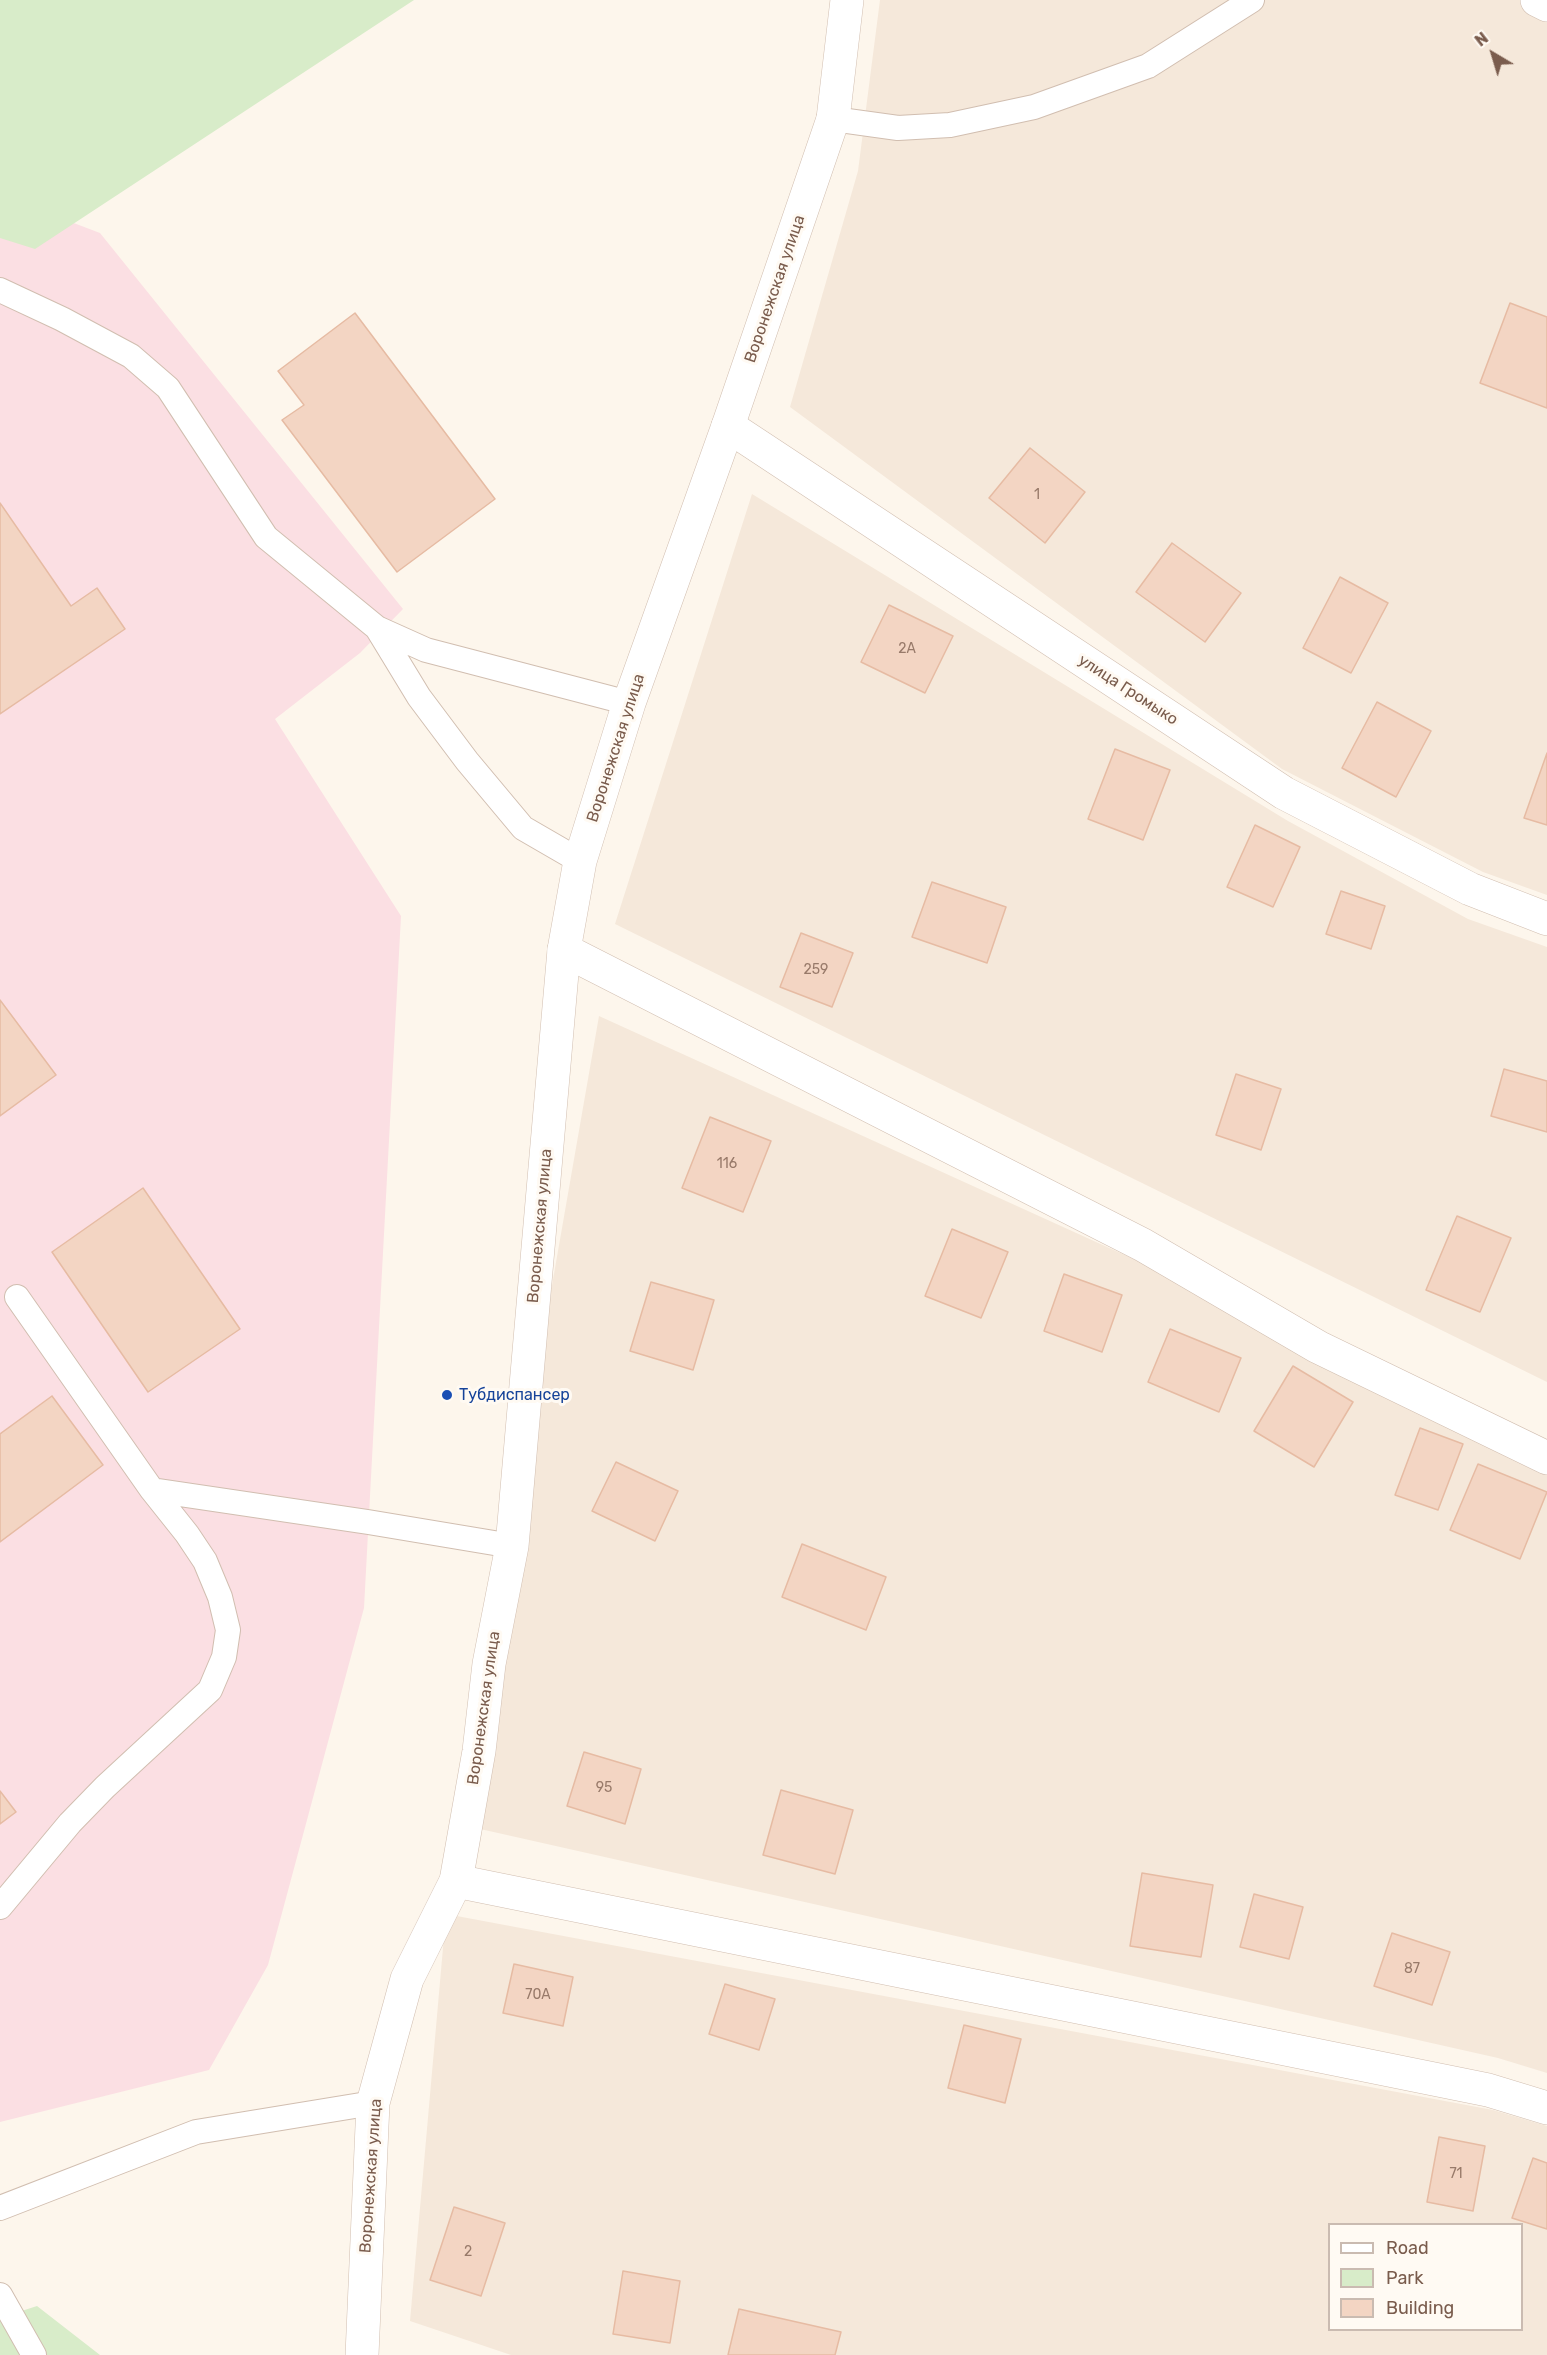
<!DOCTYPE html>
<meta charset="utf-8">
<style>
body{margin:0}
#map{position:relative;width:1547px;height:2355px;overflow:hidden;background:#fdf6ec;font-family:Rubik,sans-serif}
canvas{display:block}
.legend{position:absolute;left:1328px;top:2223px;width:195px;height:108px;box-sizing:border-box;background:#fffaf3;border:2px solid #cabbb1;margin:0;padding:8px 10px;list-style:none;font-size:18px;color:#7a5c4d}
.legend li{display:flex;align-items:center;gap:12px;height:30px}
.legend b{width:30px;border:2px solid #cabbb1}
.north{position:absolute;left:1463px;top:24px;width:60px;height:60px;-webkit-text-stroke:4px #fffaf3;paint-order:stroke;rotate:322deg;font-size:16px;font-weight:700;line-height:24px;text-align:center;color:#7a5c4d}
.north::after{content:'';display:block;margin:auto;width:21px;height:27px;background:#7a5c4d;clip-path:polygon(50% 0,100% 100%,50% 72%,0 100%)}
</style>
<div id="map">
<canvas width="1547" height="2355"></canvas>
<ul class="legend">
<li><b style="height:8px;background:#fff"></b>Road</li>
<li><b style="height:16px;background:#d8ecc9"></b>Park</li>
<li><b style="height:16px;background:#f3d5c3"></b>Building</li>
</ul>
<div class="north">N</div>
</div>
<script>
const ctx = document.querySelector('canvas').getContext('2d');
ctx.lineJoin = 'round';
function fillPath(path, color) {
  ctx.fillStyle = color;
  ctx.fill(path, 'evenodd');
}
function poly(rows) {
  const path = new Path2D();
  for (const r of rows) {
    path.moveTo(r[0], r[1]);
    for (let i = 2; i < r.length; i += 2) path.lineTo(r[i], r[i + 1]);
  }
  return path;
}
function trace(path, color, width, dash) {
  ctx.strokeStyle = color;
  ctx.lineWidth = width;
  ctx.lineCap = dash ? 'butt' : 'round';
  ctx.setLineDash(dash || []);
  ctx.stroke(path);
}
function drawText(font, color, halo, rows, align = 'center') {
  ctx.font = font + ' Rubik,sans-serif';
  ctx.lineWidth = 6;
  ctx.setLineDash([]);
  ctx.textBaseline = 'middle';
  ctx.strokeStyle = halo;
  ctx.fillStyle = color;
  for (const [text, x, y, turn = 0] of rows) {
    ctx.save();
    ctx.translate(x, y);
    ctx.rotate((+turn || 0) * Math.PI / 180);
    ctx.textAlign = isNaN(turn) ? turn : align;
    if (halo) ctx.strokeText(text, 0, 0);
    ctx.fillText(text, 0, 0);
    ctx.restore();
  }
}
const residential = poly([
 [880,0,1547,0,1547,895,1483,872,1282,769,790,407,858,171],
 [752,494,1288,821,1468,919,1547,947,1547,1382,615,924],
 [599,1016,1547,1447,1547,2073,1498,2058,458,1824],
 [446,1914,1493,2110,1547,2126,1547,2355,511,2355,410,2321],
 [1330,2224,1522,2224,1522,2330,1330,2330]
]);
const medical = poly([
 [0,195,100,233,403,609,360,653,275,719,401,916,364,1608,268,1965,209,2070,0,2122]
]);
const green = poly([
 [0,0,414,0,35,249,0,238],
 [37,2306,100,2355,0,2355,0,2318]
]);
const building = poly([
 [1510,303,1547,317,1547,408,1480,383,1510,303],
 [355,313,495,499,397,572,282,420,304,405,278,371,355,313],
 [1030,448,1085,492,1045,543,989,498,1030,448],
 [0,503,71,606,97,588,125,629,0,714,0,503],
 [1172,543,1241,593,1205,642,1136,592,1172,543],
 [1340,577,1388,603,1351,673,1303,648,1340,577],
 [889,605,953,636,925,693,861,662,889,605],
 [1377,702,1431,731,1396,797,1342,768,1377,702],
 [1115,749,1170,770,1143,840,1088,819,1115,749],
 [1547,753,1547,825,1524,818,1547,753],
 [1255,825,1300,847,1273,907,1227,887,1255,825],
 [932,882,1006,907,987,963,912,937,932,882],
 [1341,891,1385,906,1371,949,1326,934,1341,891],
 [801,933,853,953,832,1007,780,987,801,933],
 [0,1000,56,1075,0,1116,0,1000],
 [1504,1069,1547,1081,1547,1132,1491,1116,1504,1069],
 [1236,1074,1281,1089,1261,1150,1216,1135,1236,1074],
 [710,1117,771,1141,743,1212,682,1188,710,1117],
 [143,1188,240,1329,148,1392,52,1252,143,1188],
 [1457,1216,1511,1238,1480,1312,1426,1290,1457,1216],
 [952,1229,1008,1252,981,1318,925,1296,952,1229],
 [1064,1274,1122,1295,1102,1352,1044,1331,1064,1274],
 [651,1282,714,1300,693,1370,630,1351,651,1282],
 [1170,1329,1241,1358,1219,1412,1148,1382,1170,1329],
 [1293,1366,1353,1402,1314,1467,1254,1431,1293,1366],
 [52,1396,103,1465,0,1542,0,1434,52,1396],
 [1420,1428,1463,1444,1438,1510,1395,1495,1420,1428],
 [616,1462,678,1491,655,1541,592,1511,616,1462],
 [1478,1464,1547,1492,1520,1559,1450,1530,1478,1464],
 [802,1544,886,1577,866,1630,782,1597,802,1544],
 [584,1752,641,1769,625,1824,567,1806,584,1752],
 [781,1790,853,1810,835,1874,763,1855,781,1790],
 [0,1791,16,1812,0,1824,0,1791],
 [1142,1873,1213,1885,1201,1957,1130,1946,1142,1873],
 [1254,1894,1303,1907,1289,1959,1240,1947,1254,1894],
 [1392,1933,1450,1952,1432,2005,1374,1986,1392,1933],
 [514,1964,573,1977,563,2026,503,2013,514,1964],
 [725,1984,775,1999,759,2050,709,2034,725,1984],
 [964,2025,1021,2039,1005,2103,948,2088,964,2025],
 [1439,2137,1485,2146,1473,2211,1427,2202,1439,2137],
 [1533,2158,1547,2163,1547,2229,1512,2218,1533,2158],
 [454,2207,505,2223,481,2296,430,2280,454,2207],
 [623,2271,680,2281,670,2343,613,2334,623,2271],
 [739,2309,841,2332,835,2355,728,2355,739,2309]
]);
const service = poly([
 [833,119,898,128,950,125,1034,107,1148,66,1252,0],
 [0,290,62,319,131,356,168,388,266,537,377,628,426,650,629,703],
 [377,628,419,697,467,761,523,828,580,861],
 [152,1490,368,1522,512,1546],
 [0,1907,70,1823,105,1787,210,1690,224,1657,228,1630,220,1597,205,1561,187,1534,152,1490,17,1297],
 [0,2208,196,2132,373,2103],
 [0,2295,34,2355]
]);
const minor = poly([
 [1537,0,1547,5],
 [833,119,847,0],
 [728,426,1284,793,1470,889,1547,919],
 [564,950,1143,1245,1318,1347,1547,1458],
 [456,1881,1488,2090,1547,2108]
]);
const tertiary = poly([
 [362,2355,373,2103,407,1979,456,1881,479,1751,489,1664,512,1546,564,950,580,861,629,703,728,426,833,119]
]);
const markers = [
 [447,1395,6,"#1a4fb4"]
];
const numberNames = [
 ["1",1037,495],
 ["2А",907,649],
 ["259",816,970],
 ["116",727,1164],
 ["95",604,1788],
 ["87",1412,1969],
 ["70А",538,1995],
 ["71",1456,2174],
 ["2",468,2252]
];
const streetNames = [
 ["Воронежская улица",775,289,-71],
 ["улица Громыко",1128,690,33],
 ["Воронежская улица",616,748,-72],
 ["Воронежская улица",540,1226,-85],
 ["Воронежская улица",484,1708,-82],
 ["Воронежская улица",371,2176,-86]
];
const transitNames = [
 ["Тубдиспансер",459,1395]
];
fillPath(residential, '#f5e8da');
fillPath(medical, '#fbdfe3');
fillPath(green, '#d8ecc9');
fillPath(building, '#f3d5c3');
trace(building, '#e6bba3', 1.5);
trace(service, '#d1beb0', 26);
trace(minor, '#d1beb0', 34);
trace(tertiary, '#d1beb0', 34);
trace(service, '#fff', 24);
trace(minor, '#fff', 33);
trace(tertiary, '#fff', 33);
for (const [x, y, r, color] of markers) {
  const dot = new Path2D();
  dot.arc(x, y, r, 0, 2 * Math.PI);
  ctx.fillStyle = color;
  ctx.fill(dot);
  trace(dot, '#fffaf3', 2);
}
drawText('14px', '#987a6a', null, numberNames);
drawText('16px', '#7a5c4d', '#fffaf3', streetNames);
drawText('16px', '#164399', '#fffaf3', transitNames, 'left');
</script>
